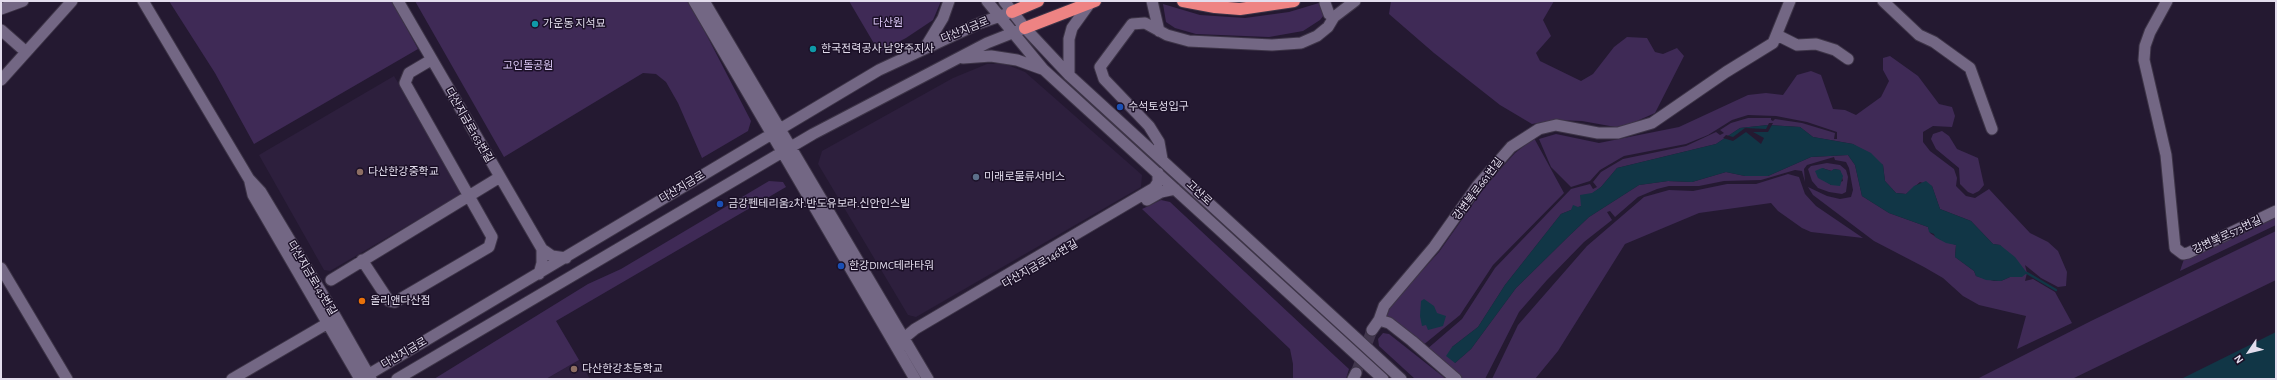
<!DOCTYPE html>
<meta charset="utf-8">
<style>
body{margin:0}
#map{position:relative;width:2277px;height:380px;overflow:hidden;background:#241931;font-family:"Alegreya Sans",sans-serif}
canvas{display:block}
.frame{position:absolute;inset:0;border:2px solid #e3dded;pointer-events:none}
.north{position:absolute;left:2229px;top:332px;width:40px;height:40px;-webkit-text-stroke:3px #1b1027;paint-order:stroke;rotate:235deg;font-size:11px;font-weight:700;line-height:16px;text-align:center;color:#e3dded}
.north::after{content:'';display:block;margin:auto;width:14px;height:18px;background:#e3dded;clip-path:polygon(50% 0,100% 100%,50% 72%,0 100%)}
</style>
<div id="map">
<canvas width="2277" height="380"></canvas>
<div class="frame"></div>
<div class="north">N</div>
</div>
<script>
const ctx = document.querySelector('canvas').getContext('2d');
ctx.lineJoin = 'round';
function fillPath(path, color) {
  ctx.fillStyle = color;
  ctx.fill(path, 'evenodd');
}
function poly(rows) {
  const path = new Path2D();
  for (const r of rows) {
    path.moveTo(r[0], r[1]);
    for (let i = 2; i < r.length; i += 2) path.lineTo(r[i], r[i + 1]);
  }
  return path;
}
function trace(path, color, width, dash) {
  ctx.strokeStyle = color;
  ctx.lineWidth = width;
  ctx.lineCap = dash ? 'butt' : 'round';
  ctx.setLineDash(dash || []);
  ctx.stroke(path);
}
function drawText(font, color, halo, rows, align = 'center') {
  ctx.font = font + ' "Alegreya Sans","Noto Sans KR",sans-serif';
  ctx.lineWidth = 3;
  ctx.setLineDash([]);
  ctx.textBaseline = 'middle';
  ctx.strokeStyle = halo;
  ctx.fillStyle = color;
  for (const [text, x, y, turn = 0] of rows) {
    ctx.save();
    ctx.translate(x, y);
    ctx.rotate((+turn || 0) * Math.PI / 180);
    ctx.textAlign = isNaN(turn) ? turn : align;
    if (halo) ctx.strokeText(text, 0, 0);
    ctx.fillText(text, 0, 0);
    ctx.restore();
  }
}
const built = poly([
 [987,64,1005,64,1025,72,1142,175,1141,187,916,317,908,315,818,164,822,151,953,78],
 [394,76,462,189,460,195,330,271,324,270,259,155],
 [579,360,590,379,546,379]
]);
const green = poly([
 [169,1,392,1,418,49,254,144,215,73],
 [415,1,689,1,751,121,748,131,702,158,678,103,666,82,656,74,643,73,504,157],
 [849,1,941,1,933,20,906,38,879,52],
 [1391,1,1554,1,1543,20,1551,36,1536,53,1540,61,1581,81,1593,74,1614,47,1627,37,1647,38,1655,52,1663,54,1677,48,1684,56,1655,113,1621,128,1582,121,1556,120,1532,124,1500,105,1434,53,1389,14],
 [1319,3,1324,15,1320,20,1303,31,1269,37,1196,34,1175,28,1166,22,1163,4,1200,15,1245,18,1289,12],
 [1890,56,1918,76,1939,104,1952,107,1955,116,1952,127,1933,126,1923,132,1923,142,1930,151,1954,169,1957,178,1956,186,1966,196,1975,198,1989,189,2030,233,2048,242,2058,251,2067,272,2066,286,2058,287,2041,278,2025,265,2027,273,2025,281,2033,279,2055,292,2072,323,2017,349,2026,316,1979,305,1963,296,1943,278,1924,267,1874,241,1813,195,1808,187,1827,196,1840,199,1851,197,1853,190,1849,168,1846,162,1835,160,1834,157,1807,165,1804,169,1805,182,1802,171,1795,170,1761,180,1724,181,1699,186,1669,186,1657,189,1638,197,1615,217,1610,211,1607,212,1612,220,1584,242,1547,280,1519,312,1485,379,1462,379,1426,350,1462,319,1495,268,1571,189,1590,184,1593,189,1597,187,1593,182,1601,172,1623,159,1686,146,1716,132,1720,135,1724,133,1720,130,1731,123,1748,118,1771,118,1771,120,1773,121,1775,119,1802,123,1835,133,1834,139,1837,139,1837,132,1807,122,1776,116,1748,115,1732,120,1708,135,1686,144,1624,156,1600,170,1590,181,1571,187,1551,167,1539,139,1556,134,1599,143,1679,127,1748,95,1766,93,1783,95,1797,75,1811,71,1821,75,1833,109,1845,110,1856,115,1881,97,1889,81,1883,70,1883,58],
 [1768,125,1800,127,1813,137,1853,144,1883,165,1885,181,1896,193,1906,194,1920,182,1932,186,1940,209,1971,221,1993,244,2000,245,2022,277,2010,277,2001,281,1994,281,1976,276,1974,271,1955,257,1956,245,1939,239,1930,233,1928,227,1889,213,1862,196,1855,165,1848,155,1811,157,1768,176,1745,176,1726,172,1692,182,1668,181,1639,185,1589,217,1570,235,1516,288,1471,349,1455,363,1452,347,1478,327,1505,285,1561,214,1581,206,1582,201,1601,187,1617,168,1716,144,1740,128],
 [1942,131,1949,136,1957,149,1978,158,1984,185,1979,191,1973,194,1968,192,1960,184,1959,168,1936,149,1931,139,1933,134],
 [1534,138,1564,193,1493,265,1460,315,1422,346,1384,316,1397,298,1439,252,1487,184,1515,153],
 [1827,163,1840,165,1846,170,1848,177,1846,192,1842,194,1829,192,1818,188,1812,181,1808,169,1811,166],
 [1822,168,1832,171,1834,169,1840,170,1843,181,1831,185,1826,181],
 [1788,174,1799,177,1805,194,1816,206,1863,238,1811,232,1802,228,1778,211,1771,203,1699,213,1625,244,1558,351,1535,379,1492,379,1518,325,1587,246,1644,197,1669,190,1693,191,1727,184,1756,184],
 [769,181,783,182,786,187,556,321,579,360,546,379,434,379,588,284,621,269],
 [1161,200,1170,202,1336,357,1349,369,1346,379,1293,379,1293,364,1290,349,1142,209],
 [2276,216,2276,225,2180,271,2184,259],
 [2276,231,2276,280,2072,379,1977,379,2091,321],
 [1383,333,1389,334,1446,379,1415,379,1379,346,1378,339]
]);
const water = poly([
 [1768,125,1800,127,1813,137,1853,144,1871,153,1883,165,1885,181,1896,193,1906,194,1914,186,1926,181,1932,186,1940,209,1971,221,1993,244,2000,245,2015,257,2027,273,2022,277,2010,277,2001,281,1986,280,1976,276,1974,271,1955,257,1956,245,1946,243,1935,237,1934,234,1929,232,1928,227,1889,213,1862,196,1855,165,1848,155,1811,157,1768,176,1745,176,1726,172,1692,182,1668,181,1639,185,1589,217,1570,235,1516,288,1471,349,1455,363,1446,356,1452,347,1478,327,1505,285,1561,214,1571,210,1573,205,1578,207,1581,206,1580,195,1592,193,1601,187,1617,168,1716,144,1740,128],
 [1822,168,1831,171,1834,169,1840,170,1843,176,1840,186,1831,185,1818,178,1815,171],
 [1424,299,1434,306,1437,313,1446,316,1443,326,1428,330,1426,325,1422,326,1420,316,1421,301],
 [2276,332,2276,379,2181,379]
]);
const pier = poly([
 [1769,123,1773,123,1768,132,1753,132,1764,138,1761,144,1746,132,1733,141,1723,138,1726,135,1733,137,1745,128,1766,129]
]);
const stream = poly([
 [2027,273,2056,290]
]);
const minorTunnel = poly([
 [1356,373,1372,330]
]);
const minor = poly([
 [143,1,249,179,261,192,326,300,371,379],
 [398,1,542,249],
 [694,1,915,379],
 [704,1,928,379],
 [987,1,1043,69,1383,379],
 [1004,1,1025,28,1069,75,1401,379],
 [1152,1,1159,31],
 [1883,1,1919,35,1934,42,1970,68,1992,129],
 [2167,1,2150,32,2145,46,2144,60,2166,155,2175,248,2183,254,2188,253,2276,211],
 [1325,3,1329,14,1334,17,1355,1],
 [1,9,23,1],
 [1,30,26,52],
 [1777,35,1797,45,1816,44,1835,50,1848,59],
 [926,46,943,18,949,1],
 [963,58,991,56,1017,60,1042,69],
 [1069,75,1069,39,1072,28,1090,3],
 [1,80,72,1],
 [1162,159,1159,142,1149,126,1104,79,1100,67,1132,24,1145,23,1167,35,1189,41,1272,45,1301,43,1317,36,1328,27,1334,17],
 [250,182,253,195,360,379],
 [1147,200,1161,192,1175,189],
 [362,260,389,301,395,302,489,247,492,237,405,83,409,73,431,60],
 [1,268,67,379],
 [539,274,542,263,542,249,552,256,566,258],
 [331,280,500,177],
 [1379,320,1389,323,1412,341,1456,379],
 [1372,330,1379,320,1384,306,1434,247,1478,185,1511,147,1539,129,1556,125,1598,133,1618,133,1652,123,1726,72,1773,43,1790,1],
 [898,343,915,329,1154,188,1158,182,1158,173],
 [232,379,328,323],
 [361,379,879,70,980,23,1012,12],
 [397,379,813,134,987,43,1025,28],
 [1353,379,1356,373]
]);
const highway = poly([
 [1183,1,1215,7,1240,9,1294,1],
 [1012,12,1038,1],
 [1025,28,1095,1]
]);
const markers = [
 [535,24,4,"#0f9aa8"],
 [813,49,4,"#0f9aa8"],
 [1120,107,4,"#1a4fb4"],
 [360,172,4,"#8d6e63"],
 [976,177,4,"#5c6f8a"],
 [720,204,4,"#1a4fb4"],
 [841,266,4,"#1a4fb4"],
 [362,301,4,"#e8710a"],
 [574,369,4,"#8d6e63"]
];
const parkNames = [
 ["다산원",888,23],
 ["고인돌공원",528,66]
];
const poiNames = [
 ["가운동 지석묘",543,24],
 ["한국전력공사 남양주지사",821,49],
 ["수석토성입구",1128,107],
 ["다산한강중학교",368,172],
 ["미래로물류서비스",984,177],
 ["금강펜테리움2차.반도유보라.신안인스빌",728,204],
 ["한강DIMC테라타워",849,266],
 ["올리앤다산점",370,301],
 ["다산한강초등학교",582,369]
];
const streetNames = [
 ["다산지금로",965,30,-22],
 ["다산지금로163번길",469,125,60],
 ["다산지금로",682,187,-31],
 ["강변북로661번길",1478,189,-53],
 ["고산로",1199,193,43],
 ["강변북로573번길",2227,235,-25],
 ["다산지금로146번길",1040,264,-30],
 ["다산지금로145번길",312,278,59],
 ["다산지금로",404,353,-30]
];
fillPath(built, '#2d1f3d');
fillPath(green, '#3f2a56');
fillPath(water, '#113646');
fillPath(pier, '#241931');
trace(stream, '#113646', 2.5);
trace(minorTunnel, '#41364d', 11, [11, 5.5]);
trace(minor, '#3d3447', 13);
trace(highway, '#3d3447', 14);
trace(minor, '#736784', 11);
trace(highway, '#ee8383', 12);
for (const [x, y, r, color] of markers) {
  const dot = new Path2D();
  dot.arc(x, y, r, 0, 2 * Math.PI);
  ctx.fillStyle = color;
  ctx.fill(dot);
  trace(dot, '#1b1027', 1.5);
}
drawText('11px', '#dcc8f7', '#1b1027', parkNames);
drawText('11px', '#e3dded', '#1b1027', poiNames, 'left');
drawText('11px', '#e3dded', '#1b1027', streetNames);
</script>
